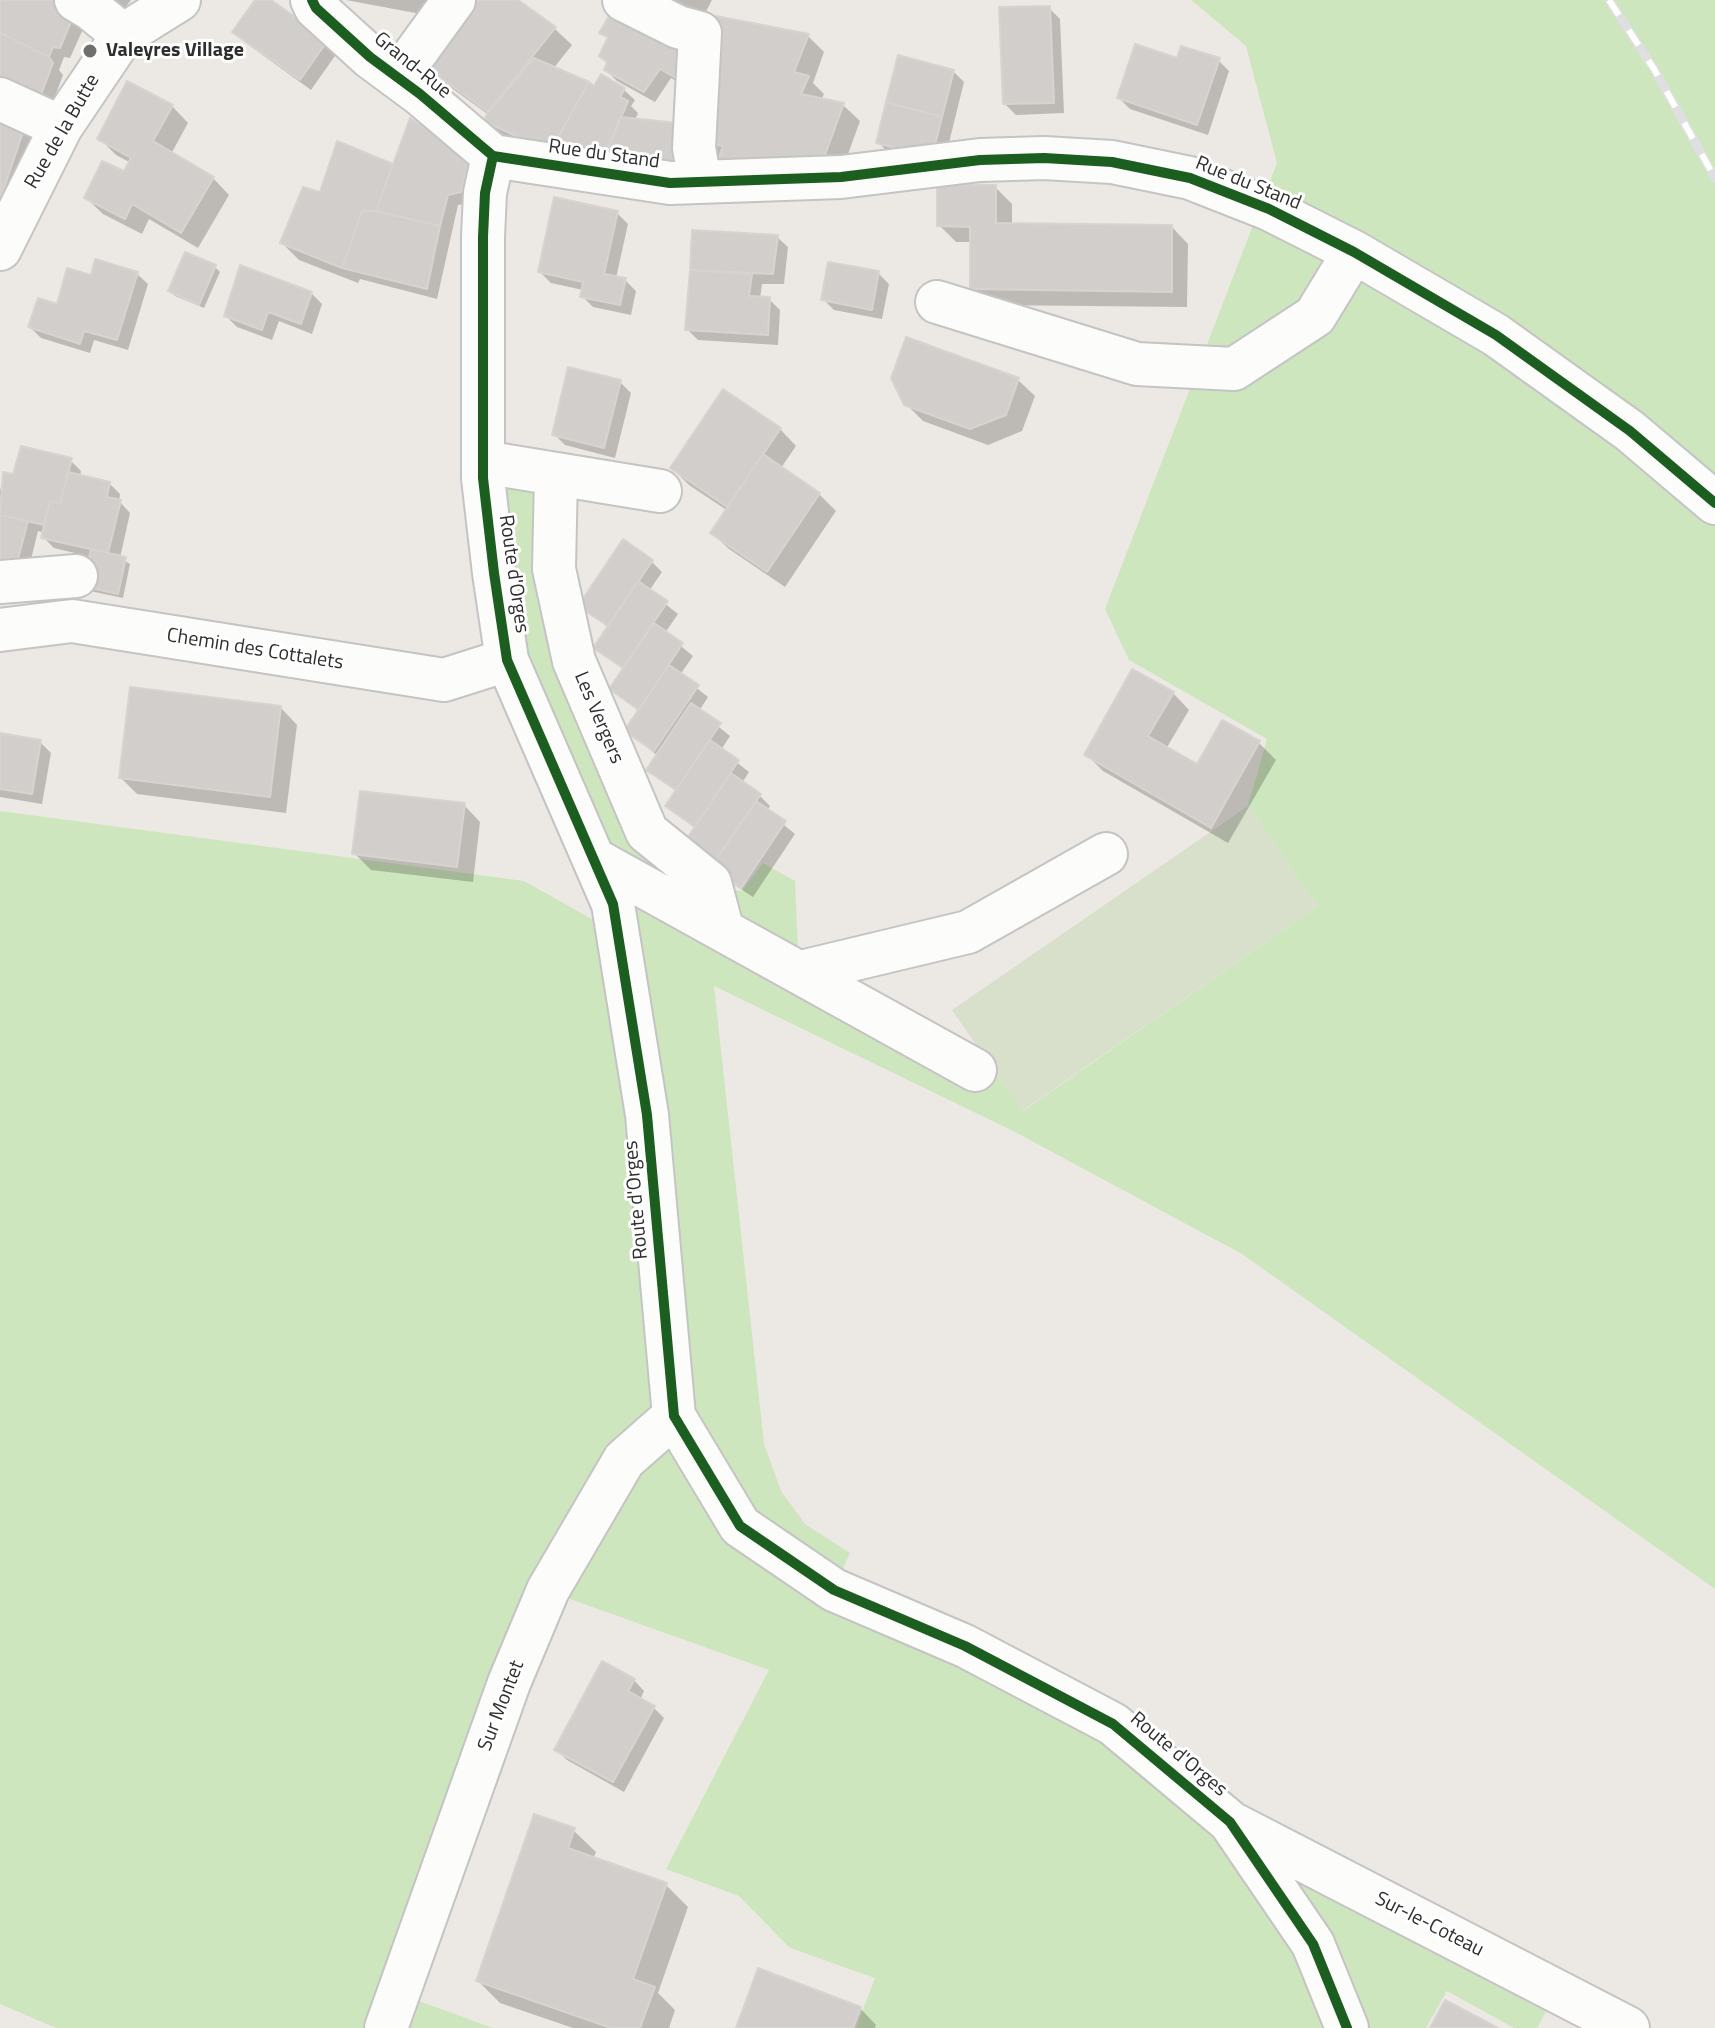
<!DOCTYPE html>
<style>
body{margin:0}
canvas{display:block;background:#ece8e4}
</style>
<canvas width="1715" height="2028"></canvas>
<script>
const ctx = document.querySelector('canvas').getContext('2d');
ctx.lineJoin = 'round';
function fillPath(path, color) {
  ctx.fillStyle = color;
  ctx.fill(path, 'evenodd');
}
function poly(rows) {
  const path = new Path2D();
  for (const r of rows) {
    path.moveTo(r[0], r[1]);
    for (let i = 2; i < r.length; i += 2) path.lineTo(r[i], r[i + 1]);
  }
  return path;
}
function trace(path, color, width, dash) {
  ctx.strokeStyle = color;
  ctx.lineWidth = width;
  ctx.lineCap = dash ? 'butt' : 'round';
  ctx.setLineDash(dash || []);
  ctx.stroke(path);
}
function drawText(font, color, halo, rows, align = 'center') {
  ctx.font = font + ' "Titillium Web",sans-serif';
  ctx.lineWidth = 6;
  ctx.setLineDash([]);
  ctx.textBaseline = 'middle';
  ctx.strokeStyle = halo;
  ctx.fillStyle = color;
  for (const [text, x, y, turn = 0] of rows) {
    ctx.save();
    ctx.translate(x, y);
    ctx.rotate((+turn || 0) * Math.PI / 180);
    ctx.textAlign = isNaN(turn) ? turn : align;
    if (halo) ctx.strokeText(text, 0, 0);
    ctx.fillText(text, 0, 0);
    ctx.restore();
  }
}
const green = poly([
 [1191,0,1715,0,1715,1589,1242,1254,1013,1131,714,986,764,1444,781,1491,805,1524,850,1553,835,1587,741,1524,676,1415,618,903,515,655,487,478,550,478,570,664,705,885,742,891,763,863,795,881,799,975,990,1066,1023,1111,1318,906,1248,806,1267,739,1129,660,1105,609,1277,163,1246,46],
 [0,811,524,881,615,932,672,1414,622,1457,397,1993,493,2028,56,2028,0,2004],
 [673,1421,737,1529,963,1648,1556,1994,1537,2028,1514,2028,1447,1991,1426,2028,856,2028,875,1978,790,1948,739,1896,666,1869,769,1670,553,1593]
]);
const cemetery = poly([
 [1248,806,1318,906,1022,1111,952,1010]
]);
const shadow = poly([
 [0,0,88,18,70,58,64,57,59,70,63,75,50,110,0,95],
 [98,0,131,0,121,13],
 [257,0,267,0,337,53,311,90,246,43,235,32],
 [346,0,428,0,426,15],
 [477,0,514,0,555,29,572,45,553,69,595,89,624,90,635,100,631,106,638,113,635,120,688,126,808,36,824,52,813,83,824,94,821,100,843,105,860,121,838,182,716,158,561,162,497,132,486,121,489,115,446,84,429,67],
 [621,0,712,0,692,38],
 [619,4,687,87,671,78,655,102,617,81,606,70,609,40,602,33],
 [1049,8,1060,19,1064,113,1016,115,1005,104],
 [1218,60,1229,71,1208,135,1130,109,1119,98,1178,61],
 [953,71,964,82,943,167,889,153,878,142],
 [172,106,188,123,171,154,213,178,229,195,198,248,149,219,142,234,103,214,86,198,124,174,131,163,116,155,100,139],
 [411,121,480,169,471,203,458,205,437,299,360,279,358,283,299,260,282,243,322,194,339,143,394,166],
 [0,124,23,131,34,142,0,238],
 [995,187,1012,204,1012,225,1172,227,1188,244,1187,307,988,305,972,288,972,242,956,242,939,225],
 [617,213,628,224,616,278,625,280,636,291,631,315,593,307,582,296,583,290,551,283,540,272],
 [694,232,777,237,788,247,784,284,762,284,760,299,769,299,780,310,778,345,698,340,687,329],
 [215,267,220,272,204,308,175,296,170,291],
 [878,273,889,284,882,319,834,310,823,299],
 [137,274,148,284,128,350,94,340,90,353,41,338,30,327,92,278],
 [311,293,322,304,312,334,279,321,272,340,237,327,226,316],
 [1018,380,1035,396,1022,431,988,445,923,421,905,403],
 [620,382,631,393,615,458,565,445,554,434],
 [780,429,796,446,781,468,819,494,836,511,785,587,729,549,712,533,728,511,689,485,672,468],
 [70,460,81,471,80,477,109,483,120,494,119,501,130,513,120,558,130,564,123,598,90,591,91,557,54,548,43,537,44,533,38,531,26,580,0,573,0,491,4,474,15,477],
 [651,561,662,572,649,591,678,614,665,633,693,656,680,675,708,697,699,711,730,736,721,750,749,772,742,783,759,795,770,806,767,811,795,834,753,897,724,878,699,850,696,829,667,806,677,792,648,769,658,756,627,731,640,712,611,689,624,670,596,647,609,628,580,606],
 [1173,693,1189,710,1166,749,1197,767,1223,723,1259,743,1276,760,1228,843,1103,771,1086,754],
 [281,708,297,725,286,813,137,794,121,778],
 [0,735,40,742,51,753,42,804,0,797],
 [464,805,480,822,473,882,371,870,354,853],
 [634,1680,644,1691,640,1700,653,1707,664,1718,624,1792,567,1760,556,1749],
 [573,1830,596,1852,593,1859,666,1885,688,1907,658,1993,675,2010,669,2028,573,2028,500,2003,478,1981],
 [860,2008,876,2025,875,2028,738,2028]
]);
const building = poly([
 [0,0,67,0,78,5,60,48,53,47,49,57,0,33,0,0],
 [255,0,271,0,328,40,300,80,232,32,255,0],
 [475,0,518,0,556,27,488,112,427,68,475,0],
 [618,1,694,47,676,78,660,69,644,92,604,70,607,62,599,56,608,37,599,33,618,1],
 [1050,6,1054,103,1003,104,999,7,1050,6],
 [716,16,809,34,794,72,809,76,801,94,844,103,821,166,716,166,723,146,697,142,706,55,716,16],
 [0,33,49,57,53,63,39,100,0,88,0,33],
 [1135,44,1177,58,1181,46,1220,58,1197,125,1117,98,1135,44],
 [898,55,954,70,942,117,886,102,898,55],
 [534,58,589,82,550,152,484,121,488,112,534,58],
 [601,74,625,88,620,97,628,101,603,161,553,146,589,82,594,86,601,74],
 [127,81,173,105,153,141,214,177,181,233,132,204,125,219,84,198,102,161,124,171,131,158,97,139,127,81],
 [886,102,942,117,932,157,876,143,886,102],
 [620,117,689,124,684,168,603,161,620,117],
 [410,118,470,157,461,192,448,195,440,226,376,211,410,118],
 [0,122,24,129,1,197,0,197,0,122],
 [337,141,393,164,376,211,362,211,342,268,280,243,303,187,320,192,337,141],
 [937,184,996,185,996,223,1172,225,1172,292,970,289,970,227,937,226,937,184],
 [554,197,618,211,604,274,626,278,620,305,580,297,583,282,538,272,554,197],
 [362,211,376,211,440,226,427,289,342,268,362,211],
 [692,230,778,235,773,274,690,270,692,230],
 [185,252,216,265,199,305,168,291,185,252],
 [95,259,138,272,117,340,84,331,80,344,28,327,38,298,57,304,67,268,91,275,95,259],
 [828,262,879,271,872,310,821,300,828,262],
 [240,265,312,292,301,324,268,312,262,330,224,316,240,265],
 [690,270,752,274,749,296,770,297,768,335,685,330,690,270],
 [906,337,1019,378,1006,415,970,429,904,405,891,378,906,337],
 [568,367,621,380,604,448,552,435,568,367],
 [723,389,781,428,727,507,670,468,723,389],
 [21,446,72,458,60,504,50,501,44,525,0,515,3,472,13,474,21,446],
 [763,454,820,493,767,572,710,533,763,454],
 [68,472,110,482,107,497,121,500,108,553,41,538,50,501,60,504,68,472],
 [0,515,28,521,15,570,0,566,0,515],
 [623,539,653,560,608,626,578,606,623,539],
 [91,549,126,557,118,594,82,586,91,549],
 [638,581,668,601,623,668,593,648,638,581],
 [654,623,683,643,639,710,609,689,654,623],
 [669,665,699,685,654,751,624,731,669,665],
 [1132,669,1174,692,1148,736,1197,764,1222,720,1260,741,1211,828,1084,755,1132,669],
 [130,687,281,706,270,797,119,778,130,687],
 [691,703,721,723,676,790,646,770,691,703],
 [0,733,41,740,32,794,0,789,0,733],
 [710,740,739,760,695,827,665,806,710,740],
 [731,773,761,794,716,860,686,840,731,773],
 [360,791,465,803,457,867,352,854,360,791],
 [756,801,786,821,741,888,711,867,756,801],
 [602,1661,635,1679,628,1691,655,1706,613,1782,554,1750,602,1661],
 [534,1814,575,1828,568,1848,667,1883,633,1979,655,1987,640,2028,611,2028,476,1981,534,1814],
 [758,1968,861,2007,853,2028,736,2028,758,1968],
 [1445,2000,1498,2028,1430,2028,1445,2000]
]);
const minor = poly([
 [76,0,91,9,123,35],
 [312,0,316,8,370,57,420,94,493,156,670,183,841,177,980,160,1044,158,1112,162,1190,178,1269,209,1354,252,1496,335,1630,431,1715,503],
 [624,0,678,27,700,33,694,148,700,181],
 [398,77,454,0],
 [0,99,61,127],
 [493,156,485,193,483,237,483,478,494,573,507,660,613,904,647,1115,674,1416,740,1526,834,1590,965,1646,1113,1724,1230,1822,1313,1944,1347,2028],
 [0,249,61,127,123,35,179,0],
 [937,302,1137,364,1234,369,1315,316,1354,252],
 [483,462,660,491],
 [556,474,554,569,574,661,647,832,710,883,722,928],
 [0,582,76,576],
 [0,630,72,621,444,680,507,660],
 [594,859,975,1070],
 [801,972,968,932,1106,854],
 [1235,1825,1628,2028],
 [386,2028,509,1683,548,1590,624,1460,674,1416]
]);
const rail = poly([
 [1609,0,1654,69,1715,178]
]);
const cycleway = poly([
 [312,0,316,8,370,57,420,94,493,156,670,183,841,177,980,160,1044,158,1112,162,1190,178,1269,209,1354,252,1496,335,1630,431,1715,503],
 [493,156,485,193,483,237,483,478,494,573,507,660,613,904,647,1115,674,1416,740,1526,834,1590,965,1646,1113,1724,1230,1822,1313,1944,1347,2028]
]);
const markers = [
 [90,51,8,"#706f6e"]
];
const poiNames = [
 ["Valeyres Village",106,51]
];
const streetNames = [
 ["Grand-Rue",412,66,39],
 ["Rue de la Butte",63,132,-60],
 ["Rue du Stand",604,155,8],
 ["Rue du Stand",1248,184,22],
 ["Route d'Orges",513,574,82],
 ["Chemin des Cottalets",255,650,9],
 ["Les Vergers",598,718,67],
 ["Route d'Orges",637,1200,-95],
 ["Sur Montet",502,1706,-69],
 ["Route d'Orges",1178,1755,40],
 ["Sur-le-Coteau",1429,1925,27]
];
fillPath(green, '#cee6be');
fillPath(cemetery, '#d8e0cc');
fillPath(shadow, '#0003');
fillPath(building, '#d1cecb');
trace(building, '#d7d4d0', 2);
trace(minor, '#c5c4c5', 46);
trace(minor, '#fcfcfb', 42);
trace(rail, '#dfdfe1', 9);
trace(rail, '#fff', 6, [18]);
trace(cycleway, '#1b5e20', 10);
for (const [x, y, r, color] of markers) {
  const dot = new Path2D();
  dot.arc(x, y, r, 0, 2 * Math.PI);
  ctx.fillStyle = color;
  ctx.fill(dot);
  trace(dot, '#fff', 3);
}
drawText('bold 20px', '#2e2e2e', '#fff', poiNames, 'left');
drawText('20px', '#2e2e2e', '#fff', streetNames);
</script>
